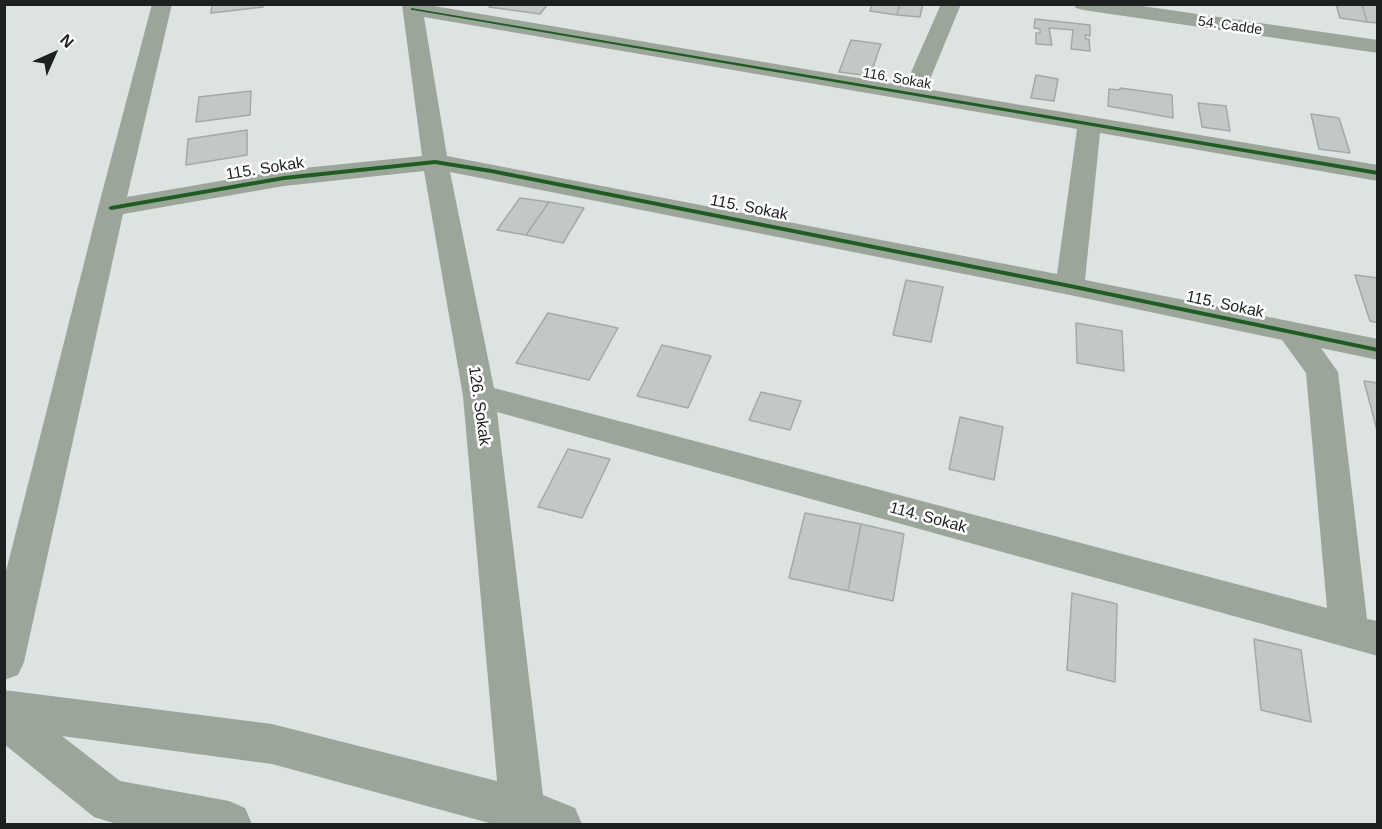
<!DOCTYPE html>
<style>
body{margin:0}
#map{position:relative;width:1382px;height:829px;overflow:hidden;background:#dde3e0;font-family:Helvetica,sans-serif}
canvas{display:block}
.frame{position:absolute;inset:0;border:6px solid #1c201e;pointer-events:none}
.north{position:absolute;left:24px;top:24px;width:60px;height:60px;-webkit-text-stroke:4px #fff;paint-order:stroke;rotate:45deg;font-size:16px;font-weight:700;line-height:24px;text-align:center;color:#1c201e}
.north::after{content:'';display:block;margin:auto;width:21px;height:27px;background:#1c201e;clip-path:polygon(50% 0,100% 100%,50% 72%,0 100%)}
</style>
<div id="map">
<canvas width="1382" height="829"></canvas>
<div class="frame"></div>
<div class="north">N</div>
</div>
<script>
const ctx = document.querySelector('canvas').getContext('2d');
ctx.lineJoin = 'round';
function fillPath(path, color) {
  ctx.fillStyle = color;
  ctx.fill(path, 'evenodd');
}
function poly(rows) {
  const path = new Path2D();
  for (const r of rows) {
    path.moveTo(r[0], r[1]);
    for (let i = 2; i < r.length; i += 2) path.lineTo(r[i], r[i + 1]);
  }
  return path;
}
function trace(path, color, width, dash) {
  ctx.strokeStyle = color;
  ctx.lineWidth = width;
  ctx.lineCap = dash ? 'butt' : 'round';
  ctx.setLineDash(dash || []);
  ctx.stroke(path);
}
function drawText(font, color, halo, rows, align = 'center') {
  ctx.font = font + ' Helvetica,sans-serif';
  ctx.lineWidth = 5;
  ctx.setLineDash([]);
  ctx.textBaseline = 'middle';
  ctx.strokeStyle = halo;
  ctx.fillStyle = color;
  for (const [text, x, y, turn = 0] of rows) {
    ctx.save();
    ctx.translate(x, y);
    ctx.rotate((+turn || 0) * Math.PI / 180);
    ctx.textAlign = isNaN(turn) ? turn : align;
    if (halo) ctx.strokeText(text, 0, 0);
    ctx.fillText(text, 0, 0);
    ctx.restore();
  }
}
const building = poly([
 [212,4,263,4,263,7,211,13,212,4],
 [492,4,548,4,540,14,489,7,492,4],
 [872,4,900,4,897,15,870,11,872,4],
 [900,4,923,4,920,17,897,15,900,4],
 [1336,4,1362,4,1367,22,1340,18,1336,4],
 [1362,4,1378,4,1378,23,1367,22,1362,4],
 [1035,19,1090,25,1090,36,1085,35,1086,39,1089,39,1090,51,1071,49,1073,30,1049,28,1052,45,1036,44,1036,33,1040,33,1040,29,1034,28,1035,19],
 [851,40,881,44,870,76,839,72,851,40],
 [1036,75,1058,79,1054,101,1031,98,1036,75],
 [1120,88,1172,95,1173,118,1108,106,1109,89,1120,90,1120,88],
 [251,91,250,115,196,122,199,97,251,91],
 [1198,103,1226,106,1230,131,1202,127,1198,103],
 [1311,114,1339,118,1350,153,1319,149,1311,114],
 [247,130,247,155,186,165,188,139,247,130],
 [520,198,549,202,526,235,497,230,520,198],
 [549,202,584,208,563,243,526,235,549,202],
 [1355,275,1378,278,1378,323,1370,321,1355,275],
 [906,280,943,287,931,342,893,335,906,280],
 [548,313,618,328,589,380,516,363,548,313],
 [1076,323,1122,331,1124,371,1077,363,1076,323],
 [662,345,711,356,688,408,637,396,662,345],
 [1364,381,1378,383,1378,434,1364,381],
 [761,392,801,401,790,430,749,420,761,392],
 [960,417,1003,427,994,480,949,469,960,417],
 [568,449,610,459,582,518,538,507,568,449],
 [805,513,861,524,848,591,789,578,805,513],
 [861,524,904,534,893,601,848,591,861,524],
 [1072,593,1117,604,1115,682,1067,670,1072,593],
 [1254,639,1301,650,1311,722,1261,710,1254,639]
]);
const minor = poly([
 [152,4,172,4,127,197,284,170,422,156,402,4,422,4,905,86,941,4,961,4,926,89,1378,165,1378,181,1100,133,1085,280,1378,339,1378,360,1321,348,1338,372,1367,619,1378,621,1378,656,497,412,543,795,575,808,582,824,493,824,272,764,62,736,120,781,229,801,245,808,252,824,117,824,94,817,4,744,4,690,272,724,497,781,463,396,424,171,284,186,123,214,24,662,18,675,4,680,4,579,98,208,152,4],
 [424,17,1077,129,1057,274,447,156,424,17],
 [450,172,1070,295,1282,340,1306,373,1327,608,494,388,450,172],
 [1073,4,1128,4,1378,40,1378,53,1083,10,1076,8,1073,4]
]);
const cycleway = poly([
 [411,8,1378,171,1378,175,413,10,411,10,411,8],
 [435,160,491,169,1070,284,1378,348,1378,352,1070,288,491,173,435,164,284,180,111,210,108,208,111,206,284,176,435,160]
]);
const farStreetnames = [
 ["54. Cadde",1230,26,8],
 ["116. Sokak",897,79,10]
];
const streetNames = [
 ["115. Sokak",265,169,-9],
 ["115. Sokak",749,208,11],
 ["115. Sokak",1225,305,12],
 ["126. Sokak",479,406,82],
 ["114. Sokak",928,518,15]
];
fillPath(building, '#c2c8c6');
trace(building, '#a3a9a7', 1.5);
fillPath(minor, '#9ba599');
fillPath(cycleway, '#1b5e20');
drawText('14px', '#1c201e', '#fff', farStreetnames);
drawText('16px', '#1c201e', '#fff', streetNames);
</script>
